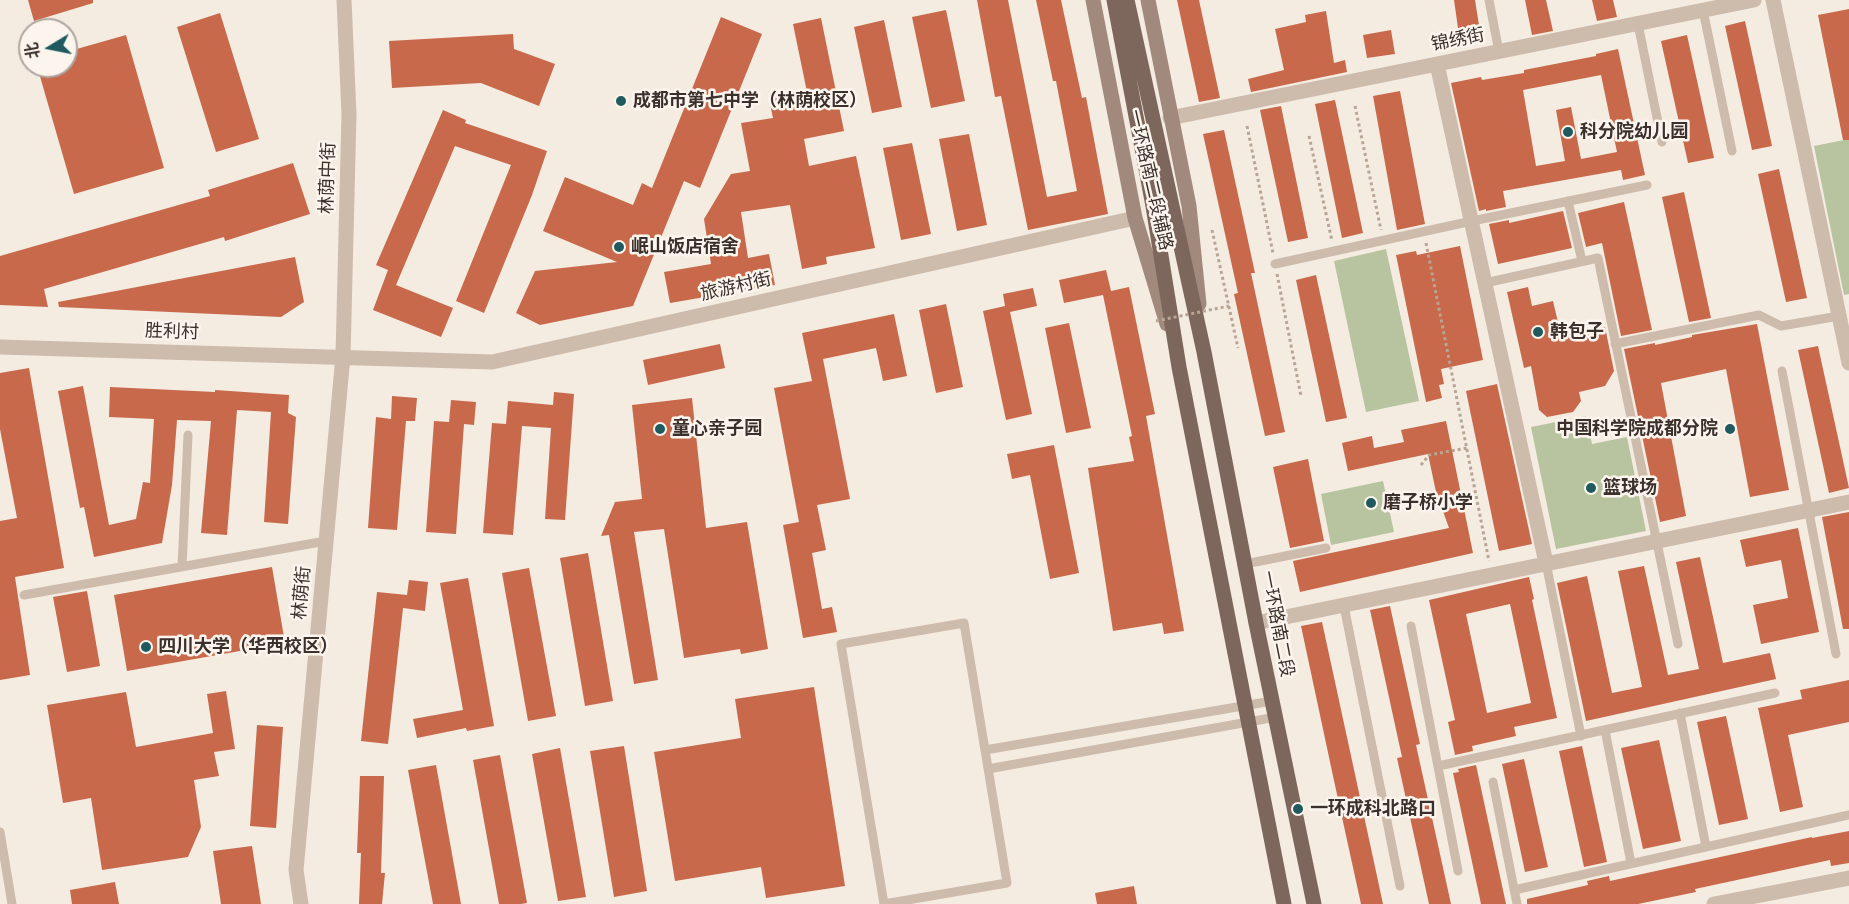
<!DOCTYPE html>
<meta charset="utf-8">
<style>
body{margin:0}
#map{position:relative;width:1849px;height:904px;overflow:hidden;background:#f4ebe1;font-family:"PT Sans","Noto Sans SC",sans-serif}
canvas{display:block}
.north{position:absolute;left:18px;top:18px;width:60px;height:60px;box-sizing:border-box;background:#fbf5ee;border:2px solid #aea6a0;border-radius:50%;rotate:260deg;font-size:16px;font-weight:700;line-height:24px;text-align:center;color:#3b302b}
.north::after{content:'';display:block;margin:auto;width:21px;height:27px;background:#1f5a5e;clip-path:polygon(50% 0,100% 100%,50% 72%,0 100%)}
</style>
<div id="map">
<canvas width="1849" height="904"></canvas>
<div class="north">北</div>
</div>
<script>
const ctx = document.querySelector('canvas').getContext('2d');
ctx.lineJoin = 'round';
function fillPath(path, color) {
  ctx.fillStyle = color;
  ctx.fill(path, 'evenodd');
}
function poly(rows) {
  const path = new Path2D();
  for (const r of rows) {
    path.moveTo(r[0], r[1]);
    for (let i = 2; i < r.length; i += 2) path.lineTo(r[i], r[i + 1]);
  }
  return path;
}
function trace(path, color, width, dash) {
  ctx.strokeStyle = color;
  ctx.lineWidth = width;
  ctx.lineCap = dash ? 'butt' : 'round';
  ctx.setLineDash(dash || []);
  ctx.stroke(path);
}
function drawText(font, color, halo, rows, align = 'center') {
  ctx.font = font + ' "PT Sans","Noto Sans SC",sans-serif';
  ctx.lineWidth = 5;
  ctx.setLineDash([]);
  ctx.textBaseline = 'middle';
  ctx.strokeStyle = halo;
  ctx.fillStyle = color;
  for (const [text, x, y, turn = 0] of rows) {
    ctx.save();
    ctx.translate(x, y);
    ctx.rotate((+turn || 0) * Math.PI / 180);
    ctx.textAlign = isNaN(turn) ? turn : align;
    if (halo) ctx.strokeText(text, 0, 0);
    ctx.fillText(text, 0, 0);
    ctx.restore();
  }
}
const green = poly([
 [1849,139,1849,294,1844,295,1814,146],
 [1386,249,1419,401,1366,412,1334,261],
 [1586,416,1592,444,1627,437,1646,531,1556,549,1531,427],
 [1383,481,1394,532,1331,545,1321,494]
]);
const building = poly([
 [28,0,93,0,93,3,34,21],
 [977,0,1008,0,1047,197,1077,191,1056,81,1053,81,1036,0,1061,0,1082,98,1086,97,1108,214,1028,230,1001,96,995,97],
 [1177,0,1199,0,1220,98,1199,102],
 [1454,0,1475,0,1481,38,1460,42],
 [1525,0,1546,0,1553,31,1532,35],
 [1592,0,1613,0,1617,17,1597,21],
 [1849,9,1849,140,1843,140,1818,15],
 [946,10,965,101,931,108,912,17],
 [1326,11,1334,63,1345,60,1347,72,1251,92,1248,79,1284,70,1275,29,1306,22,1305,15],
 [220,13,259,139,216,152,177,27],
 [721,17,762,34,700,188,684,181,633,306,540,325,516,313,535,271,617,262,543,231,565,177,633,205,642,183,652,188],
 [821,18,844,131,804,139,809,166,856,156,875,248,826,257,827,264,802,269,790,205,741,212,748,258,769,254,775,285,670,303,664,272,711,264,704,219,731,174,750,171,741,123,773,118,769,99,807,92,793,24],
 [884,20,902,107,872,113,854,27],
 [1745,21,1772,146,1752,150,1725,26],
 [1391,30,1395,54,1367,58,1363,35],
 [513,34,514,49,555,64,539,106,481,83,392,88,389,41],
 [126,35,164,168,74,194,37,66,66,66,66,52],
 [1687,35,1714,158,1688,163,1661,41],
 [1618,49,1645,175,1623,180,1621,170,1503,191,1506,207,1486,211,1486,209,1479,211,1451,83,1481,77,1482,80,1524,73,1524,70,1596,56,1596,54],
 [1601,75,1617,152,1581,159,1571,107,1556,110,1565,161,1536,166,1523,90],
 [1400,91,1425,224,1397,230,1373,96],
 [1335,100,1363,233,1342,238,1315,104],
 [1281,106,1308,238,1288,242,1260,110],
 [443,110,466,120,465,123,547,151,532,195,484,313,456,301,511,165,455,146,396,285,453,308,441,337,373,310,388,270,376,265],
 [1224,130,1255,273,1251,273,1285,432,1265,436,1234,294,1238,293,1203,134],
 [969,134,987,225,957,231,939,139],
 [912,143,931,234,901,240,883,148],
 [293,163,310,214,225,241,224,237,44,289,48,307,0,305,0,256,210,196,208,190],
 [1779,169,1807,298,1786,302,1758,174],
 [1684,192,1711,318,1689,322,1662,197],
 [1624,202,1652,330,1621,336,1602,243,1586,247,1578,213],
 [1563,211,1572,248,1498,264,1489,224,1509,220,1509,223],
 [1460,246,1483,360,1441,369,1444,384,1439,385,1442,398,1426,402,1396,255,1416,251,1417,255],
 [295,257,304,302,281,317,59,307,58,302],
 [1106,270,1111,291,1129,287,1155,414,1146,416,1184,631,1164,634,1162,623,1113,631,1088,468,1134,461,1129,437,1132,436,1103,295,1064,303,1059,280],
 [1316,275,1347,418,1326,422,1296,280],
 [1528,287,1532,306,1553,301,1561,335,1605,327,1614,371,1605,386,1579,392,1581,401,1573,412,1547,417,1539,410,1531,366,1524,368,1507,292],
 [1033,288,1037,306,1010,312,1032,414,1006,420,983,311,1005,306,1003,294],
 [946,304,963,387,936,393,919,310],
 [894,314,907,376,883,381,876,348,823,359,850,499,817,505,826,550,812,553,822,609,832,607,837,632,803,638,783,525,799,522,774,388,812,381,802,333],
 [1069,323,1091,428,1066,433,1045,328],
 [1757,324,1789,490,1750,497,1726,369,1661,383,1686,516,1660,522,1624,349,1655,343,1655,345,1692,337,1692,335],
 [720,344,725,368,648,385,643,360],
 [1818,346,1849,488,1829,493,1798,350],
 [29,368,64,568,15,577,30,675,0,680,0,521,17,518,0,429,0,373],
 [1497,384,1532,544,1499,551,1466,391],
 [83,386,109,525,136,519,143,482,150,483,154,419,109,417,110,387,215,392,215,390,289,395,288,413,296,417,288,524,264,522,271,412,237,410,227,535,201,533,211,421,177,420,172,485,162,543,94,557,84,507,80,508,58,391],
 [554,392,574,394,565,520,545,519,551,428,522,426,513,535,483,533,492,423,506,424,508,401,553,405],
 [392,396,417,398,415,421,406,421,397,530,368,528,376,417,391,419],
 [692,398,706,528,747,522,768,649,741,654,740,649,684,658,664,529,634,532,658,680,634,684,609,535,601,536,615,502,642,499,632,405],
 [451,400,476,402,474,425,464,424,456,534,426,532,434,421,449,422],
 [1446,421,1473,553,1300,592,1293,561,1449,528,1436,492,1428,454,1348,471,1342,443,1372,436,1374,448,1404,442,1401,430],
 [1054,445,1079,573,1050,579,1030,475,1012,479,1007,454],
 [1308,459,1324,541,1290,548,1273,467],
 [1849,512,1849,629,1843,629,1822,517],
 [1798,528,1819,632,1761,644,1753,605,1788,598,1781,560,1746,567,1740,540],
 [588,553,613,701,585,706,560,558],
 [1700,557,1723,663,1770,653,1776,679,1586,721,1557,583,1587,576,1612,693,1642,687,1618,571,1644,566,1668,675,1699,669,1676,562],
 [272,567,285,643,127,671,114,595],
 [529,568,556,716,528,721,502,573],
 [1529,577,1534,599,1532,600,1557,718,1514,727,1516,736,1472,746,1473,751,1455,755,1448,722,1455,720,1429,600],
 [1510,604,1531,703,1487,713,1466,614],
 [468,578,494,726,467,731,466,728,417,738,413,719,463,710,440,583],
 [409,580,428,582,425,611,403,608,388,744,361,741,377,592,407,595],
 [87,591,100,666,67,672,53,597],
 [1390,606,1420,744,1416,745,1451,904,1429,904,1397,758,1402,757,1370,610],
 [1322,622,1353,765,1383,904,1361,904,1333,776,1301,626],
 [1849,680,1849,722,1788,735,1803,807,1780,812,1758,708,1802,699,1800,690],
 [814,687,845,886,766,898,761,867,675,881,654,752,741,738,735,699],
 [226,691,235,749,214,752,219,776,194,780,201,827,188,857,102,870,91,798,63,803,47,705,126,692,136,747,213,733,207,694],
 [1726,716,1748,819,1719,825,1697,722],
 [257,725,283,727,276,828,250,826],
 [1659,740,1681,841,1643,849,1621,748],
 [624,746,647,891,614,897,590,751],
 [1582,746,1607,862,1584,867,1559,751],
 [560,748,586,897,558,901,532,754],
 [500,755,527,903,521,904,499,904,473,760],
 [1524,759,1548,867,1525,872,1502,764],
 [436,765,461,904,433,904,408,770],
 [1476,765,1506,904,1481,904,1453,773,1459,772,1458,769],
 [360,776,384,776,381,873,385,873,382,904,359,904,361,853,357,853],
 [1849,831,1849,863,1831,866,1830,860,1695,889,1696,892,1638,904,1527,904,1527,899,1588,885,1587,881,1609,876,1610,881,1812,837,1812,838],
 [252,846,261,904,221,904,213,851],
 [115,882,119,904,72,904,70,890],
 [1134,886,1137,904,1097,904,1095,893]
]);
const path = poly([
 [1355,106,1381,230],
 [1247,126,1273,253],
 [1309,136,1332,241],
 [1212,230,1238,348],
 [1426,243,1489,561],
 [1277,274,1301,396],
 [1421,465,1429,455,1467,448]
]);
const service = poly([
 [1489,0,1499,52],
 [1703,10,1732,151],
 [1638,24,1662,142],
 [1568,201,1582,261],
 [1275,264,1472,221,1647,185],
 [1485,283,1598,258,1678,644],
 [1615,344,1759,315,1781,326,1839,316],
 [1782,371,1836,654],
 [1546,563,1581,736],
 [1245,564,1326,548],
 [182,567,188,435],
 [24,595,326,541],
 [1344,606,1400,886],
 [964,623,1007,883,884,904,841,644,964,623],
 [1411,626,1458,871],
 [1680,713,1706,847],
 [1605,730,1631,863],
 [985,750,1272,701],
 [1438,766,1775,693],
 [988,769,1276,717],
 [1493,782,1517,904],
 [0,832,12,904],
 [1514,890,1849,815]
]);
const minor = poly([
 [1773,0,1849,363],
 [1437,64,1546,563],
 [1170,118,1754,0],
 [1256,623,1849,502],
 [1714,904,1849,878]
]);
const tertiary = poly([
 [0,347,492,362,1135,218],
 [301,904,296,870,343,356,349,114,344,0]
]);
const secondary = poly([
 [1093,0,1135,218,1167,324],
 [1148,0,1189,206,1199,304]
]);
const primary = poly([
 [1114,0,1153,206,1179,367,1284,904],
 [1127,0,1204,352,1256,623,1314,904]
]);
const pathBridge = poly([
 [1156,321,1229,306]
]);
const markers = [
 [621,101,6,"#1f5a5e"],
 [1568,132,6,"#1f5a5e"],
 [619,247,6,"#1f5a5e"],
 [1538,332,6,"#1f5a5e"],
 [660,429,6,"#1f5a5e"],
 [1730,429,6,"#1f5a5e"],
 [1591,488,6,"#1f5a5e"],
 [1371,503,6,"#1f5a5e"],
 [146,647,6,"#1f5a5e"],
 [1298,809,6,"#1f5a5e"]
];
const streetNames = [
 ["锦绣街",1458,40,-11],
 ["林荫中街",328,178,-88],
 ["一环路南二段辅路",1150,180,77],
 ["旅游村街",736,287,-13],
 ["胜利村",172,332,2],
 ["林荫街",302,593,-85],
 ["一环路南二段",1277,624,79]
];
const poiNames = [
 ["成都市第七中学（林荫校区）",633,101],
 ["科分院幼儿园",1580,132],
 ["岷山饭店宿舍",631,247],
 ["韩包子",1550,332],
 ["童心亲子园",672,429],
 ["中国科学院成都分院",1718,429,"right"],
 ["篮球场",1603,488],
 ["磨子桥小学",1383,503],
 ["四川大学（华西校区）",158,647],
 ["一环成科北路口",1310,809]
];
fillPath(green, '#b8c4a0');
fillPath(building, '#c8694b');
trace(path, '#b9a596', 3, [3, 3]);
trace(service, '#cdbbac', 9);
trace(minor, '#cdbbac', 15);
trace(tertiary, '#cdbbac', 15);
trace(secondary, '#a18a7d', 15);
trace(primary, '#7d675c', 15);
trace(pathBridge, '#b9a596', 3, [3, 3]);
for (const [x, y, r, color] of markers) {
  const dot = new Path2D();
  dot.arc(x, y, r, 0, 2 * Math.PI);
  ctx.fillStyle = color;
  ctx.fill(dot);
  trace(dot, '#fbf5ee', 2);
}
drawText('18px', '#3b302b', '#fbf5ee', streetNames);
drawText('bold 18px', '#3b302b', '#fbf5ee', poiNames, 'left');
</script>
